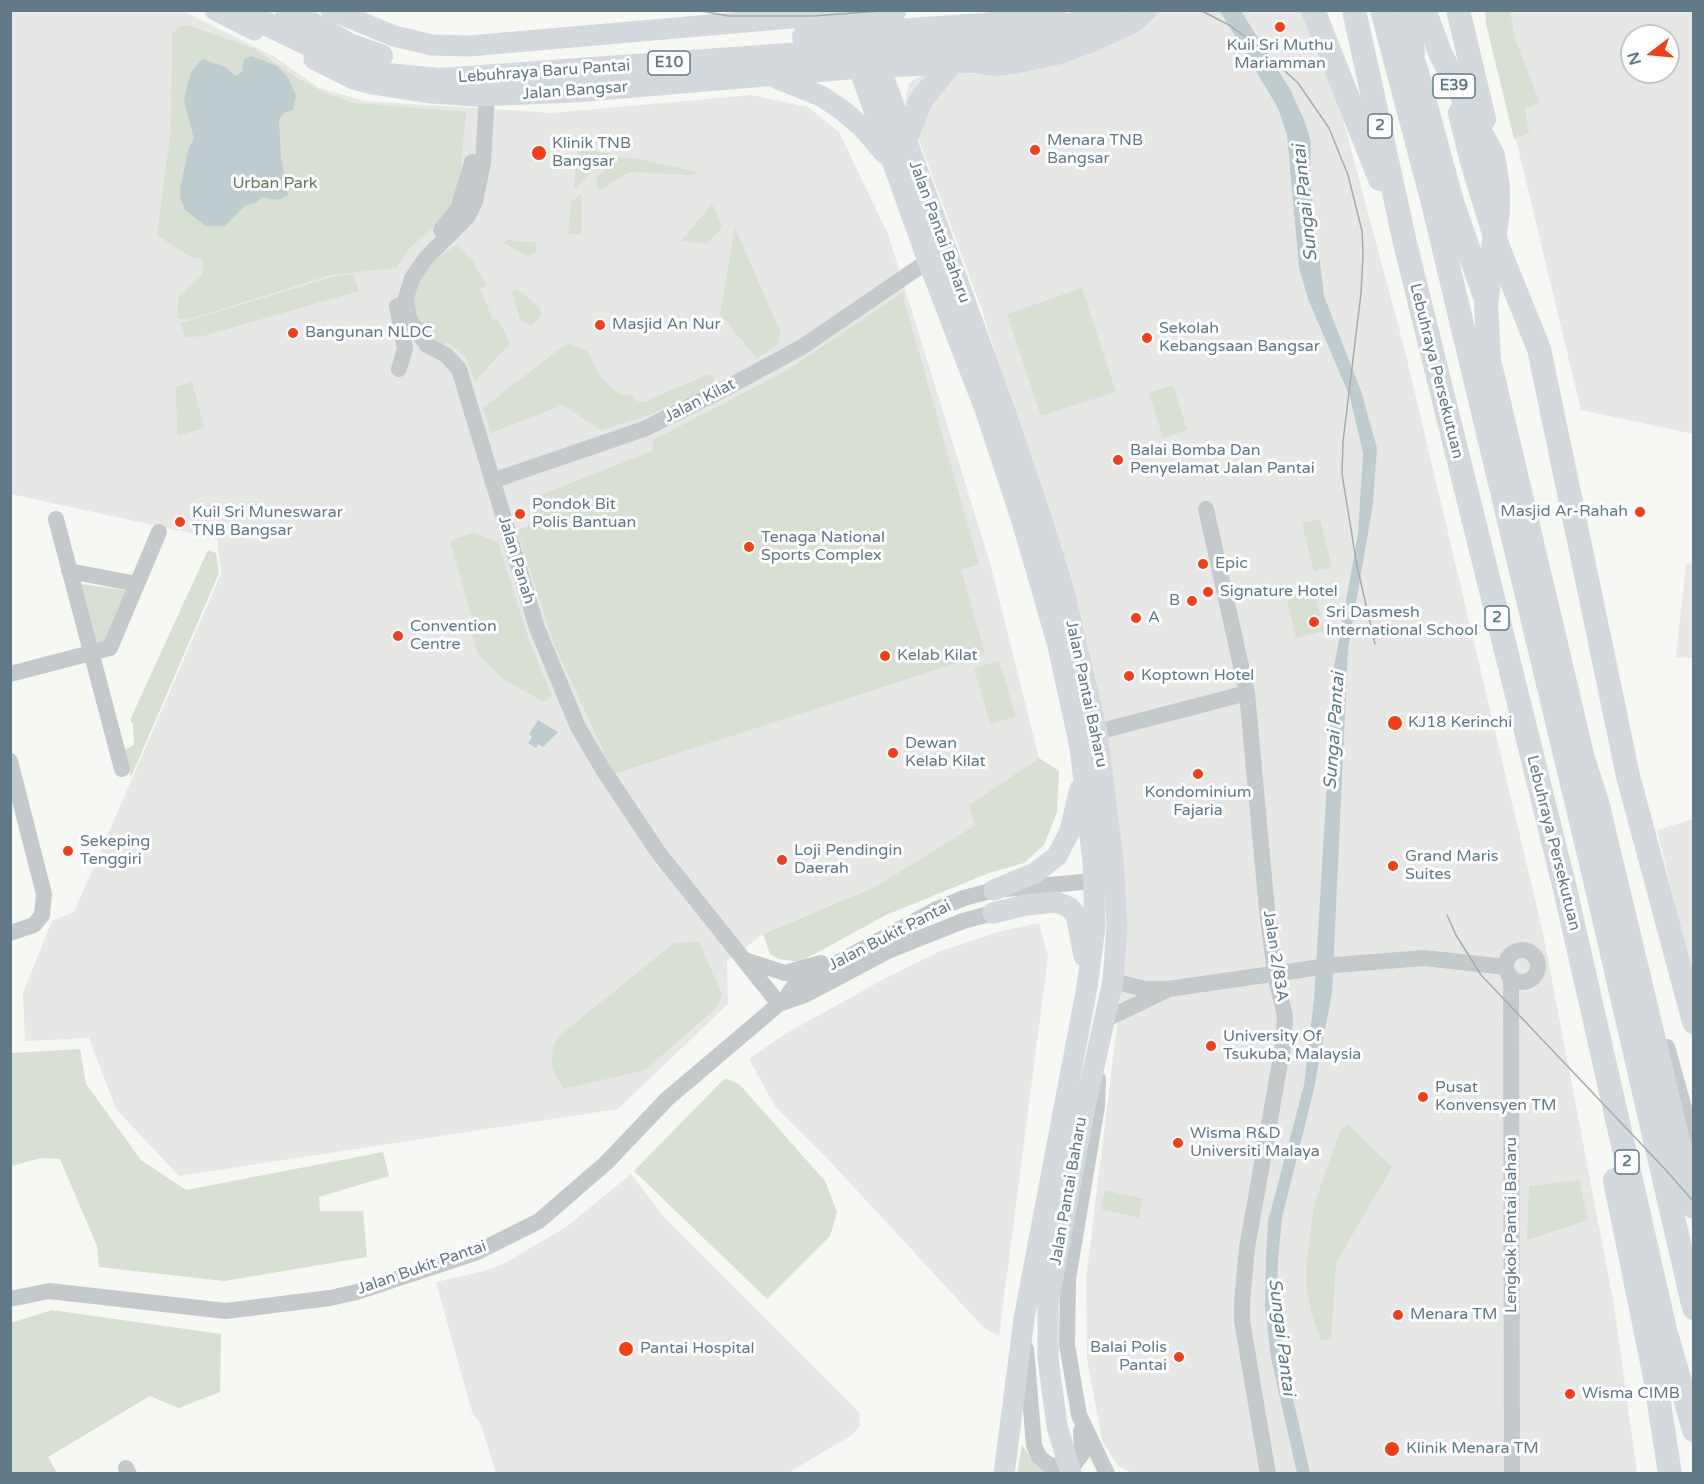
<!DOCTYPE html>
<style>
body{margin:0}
#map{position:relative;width:1704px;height:1484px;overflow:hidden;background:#f7f7f3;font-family:"Varela Round",sans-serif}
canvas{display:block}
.frame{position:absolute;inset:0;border:12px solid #627987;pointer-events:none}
.north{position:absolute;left:1620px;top:24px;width:60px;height:60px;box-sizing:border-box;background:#fff;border:2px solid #c0c9cf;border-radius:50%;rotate:254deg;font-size:16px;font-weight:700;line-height:24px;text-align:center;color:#627987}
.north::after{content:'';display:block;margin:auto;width:21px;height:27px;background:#f53e15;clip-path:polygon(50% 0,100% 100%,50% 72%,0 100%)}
</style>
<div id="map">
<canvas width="1704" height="1484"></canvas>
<div class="frame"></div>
<div class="north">N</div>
</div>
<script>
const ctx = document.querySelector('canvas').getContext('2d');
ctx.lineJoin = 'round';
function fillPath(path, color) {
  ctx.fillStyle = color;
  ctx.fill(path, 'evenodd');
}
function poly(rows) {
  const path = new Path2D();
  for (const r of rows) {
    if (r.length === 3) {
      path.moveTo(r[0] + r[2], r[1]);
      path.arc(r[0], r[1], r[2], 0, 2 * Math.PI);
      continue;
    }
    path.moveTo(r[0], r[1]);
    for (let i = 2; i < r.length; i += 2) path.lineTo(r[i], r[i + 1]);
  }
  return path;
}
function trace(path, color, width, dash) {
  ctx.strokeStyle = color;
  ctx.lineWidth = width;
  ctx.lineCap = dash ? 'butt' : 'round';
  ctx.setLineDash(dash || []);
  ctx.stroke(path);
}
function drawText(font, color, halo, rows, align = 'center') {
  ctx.font = font + ' "Varela Round",sans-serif';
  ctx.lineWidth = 6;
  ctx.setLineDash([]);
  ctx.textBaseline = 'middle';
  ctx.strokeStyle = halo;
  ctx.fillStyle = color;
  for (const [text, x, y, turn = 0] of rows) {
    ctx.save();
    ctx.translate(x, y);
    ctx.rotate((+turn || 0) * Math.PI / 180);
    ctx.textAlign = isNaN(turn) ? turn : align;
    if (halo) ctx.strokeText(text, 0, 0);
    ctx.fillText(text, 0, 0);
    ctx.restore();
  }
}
const built = poly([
 [11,11,183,11,275,57,319,88,365,101,551,113,752,95,808,107,839,132,888,234,990,563,1039,758,970,805,975,825,875,887,763,934,727,961,728,1004,618,1109,179,1176,116,1109,89,1038,25,1041,23,993,52,921,74,912,221,574,217,539,11,494],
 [1157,11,1314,11,1404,347,1543,933,1614,1305,1637,1473,1132,1473,1117,1465,1102,1440,1087,1359,1086,1279,1123,976,1044,509,982,310,905,102,909,83,923,74,993,74,1148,19],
 [1485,11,1693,11,1693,434,1581,410],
 [1632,36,1668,36,1668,72,1632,72],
 [1686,563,1693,564,1693,658,1676,657],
 [1693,819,1693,981,1657,830],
 [1039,923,1048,957,999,1336,984,1328,825,1156,775,1106,749,1059,785,1034,884,979,941,951,1001,931],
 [631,1174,664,1217,859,1412,860,1426,852,1435,788,1473,496,1473,481,1425,472,1412,436,1282,485,1271,505,1263,566,1227]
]);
const green = poly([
 [1485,11,1510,11,1515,39,1540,103,1525,108,1529,133,1514,139,1486,24],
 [187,25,253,48,299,79,325,93,356,103,466,112,459,186,445,216,410,248,396,268,331,275,187,320,178,318,178,298,202,275,203,259,190,257,157,235,171,129,172,35,180,26],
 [584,150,610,153,574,190,576,157,578,151],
 [620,157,638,159,698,172,694,175,629,172,598,191,596,179,609,164],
 [581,194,581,234,568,234,571,202],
 [712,204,722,227,707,244,681,241],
 [735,228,780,331,779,343,757,358,720,315],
 [507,240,535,242,537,251,528,257,505,244,504,242],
 [456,245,472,260,487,286,480,289,493,320,497,318,510,343,475,381,466,357,448,343,435,344,421,334,413,307,417,283,433,262],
 [353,274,359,291,203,336,185,337,181,323,332,277],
 [1082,288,1116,392,1041,416,1007,314],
 [514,290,518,290,539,307,542,315,531,326,520,320,512,292],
 [902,293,979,564,961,570,985,654,614,774,554,644,517,530,529,526,538,496,652,451,653,440,786,371],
 [569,344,587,351,600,376,611,387,624,396,631,394,637,401,644,402,709,374,714,377,714,382,711,387,650,415,601,430,563,405,491,433,483,408,562,347],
 [192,382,204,428,177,436,176,387],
 [1173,385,1187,430,1163,438,1149,393],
 [1320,519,1332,567,1314,571,1302,523],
 [474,533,498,542,530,643,552,696,548,700,542,701,506,681,477,653,472,634,475,628,450,542,456,538],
 [208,550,216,553,219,573,131,777,124,750,134,745,133,724,130,720],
 [81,584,130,591,104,645,98,646],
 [1314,588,1324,631,1296,638,1286,595],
 [999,661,1016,717,990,724,974,668],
 [1039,758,1059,771,1057,812,1044,845,1024,863,989,873,886,915,800,962,779,959,770,954,763,934,875,887,975,825,969,805],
 [699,942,722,995,715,1009,645,1070,563,1089,551,1066,553,1047,558,1037,674,943],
 [80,1049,86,1084,141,1160,186,1190,383,1152,389,1176,319,1197,320,1211,363,1211,367,1257,224,1281,99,1267,97,1246,60,1159,41,1158,11,1166,11,1053],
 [728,1079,739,1084,825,1181,837,1212,830,1236,767,1299,634,1171,723,1080],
 [1348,1124,1392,1167,1336,1263,1331,1339,1321,1341,1311,1312,1307,1291,1307,1258,1314,1205,1340,1131],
 [1579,1180,1588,1220,1527,1240,1529,1186],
 [1105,1190,1143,1199,1139,1218,1101,1209],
 [52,1310,221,1334,220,1392,179,1408,150,1396,48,1457,57,1473,11,1473,11,1323],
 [1022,1445,1037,1466,1050,1473,1017,1474]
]);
const water = poly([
 [1220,11,1241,11,1290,89,1305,122,1311,143,1310,180,1324,296,1361,391,1377,448,1373,504,1348,649,1332,993,1314,1089,1282,1218,1278,1260,1277,1305,1283,1355,1310,1473,1297,1473,1271,1358,1265,1306,1266,1256,1268,1221,1304,1085,1314,999,1334,667,1358,534,1363,453,1350,397,1308,299,1299,267,1287,135,1278,108],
 [251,56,277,66,288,77,296,96,293,110,284,113,279,120,281,157,288,195,278,200,262,197,255,203,246,205,225,226,206,226,185,210,181,200,180,189,189,147,194,139,184,100,187,86,191,73,202,59,225,67,235,76,242,72,244,59],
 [538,720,558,732,543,747,538,744,536,748,528,743,532,737,529,734]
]);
const minor = poly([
 [487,96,483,163,475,202,468,216,426,258,412,278,406,298,409,319,427,345,446,355,459,369,537,628,578,727,604,771,658,852,779,1004],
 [441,230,458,209,472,162],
 [397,306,405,349,399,369],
 [492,481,644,429,730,386,802,347,928,261],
 [1206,509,1247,693,1267,910,1275,974,1285,1016,1283,1046,1247,1248,1242,1302,1242,1321,1268,1474],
 [56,519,122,769],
 [69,571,137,584],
 [10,674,110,648,159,532],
 [1097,732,1247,693],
 [10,761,44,894,42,915,34,925,10,933],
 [1522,966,16],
 [748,961,785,973,821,963],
 [1511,977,1512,1474],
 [1113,981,1145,989,1168,989,1335,965,1424,958,1506,967],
 [783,1002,794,986,935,910,964,898,994,890,1105,880],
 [1104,1020,1165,991],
 [1667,1047,1694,1144],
 [1098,1079,1097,1106,1068,1279,1067,1345,1079,1415,1107,1474],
 [10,1299,49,1291,226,1311,330,1298,357,1292,475,1253,539,1221,606,1163,667,1099,779,1004,805,995,890,950,963,921,993,913],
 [1026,1349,1034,1445,1039,1457,1048,1464,1058,1468,1075,1463,1082,1454,1081,1431],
 [126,1468,129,1474]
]);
const major = poly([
 [215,10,254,30],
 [331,10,394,36,432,45,469,46,860,12,1002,403,1040,514,1063,588,1097,732,1113,860,1117,926,1113,981,1085,1107,1048,1304,1048,1359,1057,1426,1071,1474],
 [847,35,928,261,986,412,1022,521,1057,642,1080,747,1093,862,1095,927,1087,987,1024,1319,1004,1474],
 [314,59,354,79,373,84,432,93,476,96,575,92,873,67],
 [778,79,821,96,842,110,862,127,885,154],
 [994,890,1035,873,1057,856,1070,831,1080,789],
 [993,913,1026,905,1056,902,1069,907,1076,915,1084,956]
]);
const highway = poly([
 [238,10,341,60,386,75,440,80,1012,39,1061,29,1110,10],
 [287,10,349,45,381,56],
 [1313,10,1380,179],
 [1354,10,1405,243,1565,889,1665,1330,1694,1430],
 [1382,10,1432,199,1596,884,1694,1308],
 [1407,10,1413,53],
 [1424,10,1441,55,1493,156,1498,187,1498,210,1486,304,1489,360,1583,759,1597,802,1694,1207],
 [1458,10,1484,119],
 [860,12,895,10],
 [1403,35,1416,69,1452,202,1484,294],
 [804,37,984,25,1014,21,1056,10],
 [879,66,973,61,996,64,1018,61,1060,52,1094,39,1133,21,1145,10],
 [1460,113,1472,162,1499,250,1539,349,1628,776,1694,1022],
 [906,138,921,100,952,62],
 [1615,1180,1655,1377,1670,1474]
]);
const tram = poly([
 [697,10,728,16,813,16,894,10],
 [1200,10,1229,25,1257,45,1298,83,1329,128,1348,175,1362,231,1363,254,1361,293,1343,442,1342,474,1357,566,1375,644],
 [1447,915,1456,935,1481,975,1664,1168,1694,1202]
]);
const markers = [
 [1280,27,6,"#f53e15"],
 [1035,150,6,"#f53e15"],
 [539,153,8,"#f53e15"],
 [600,325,6,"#f53e15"],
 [293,333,6,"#f53e15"],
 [1147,338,6,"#f53e15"],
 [1118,460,6,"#f53e15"],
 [1640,512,6,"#f53e15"],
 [520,514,6,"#f53e15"],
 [180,522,6,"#f53e15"],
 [749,547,6,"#f53e15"],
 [1203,564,6,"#f53e15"],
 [1208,592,6,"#f53e15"],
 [1192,601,6,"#f53e15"],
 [1136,618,6,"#f53e15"],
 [1314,622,6,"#f53e15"],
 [398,636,6,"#f53e15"],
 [885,656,6,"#f53e15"],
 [1129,676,6,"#f53e15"],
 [1395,723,8,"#f53e15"],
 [893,753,6,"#f53e15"],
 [1198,774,6,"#f53e15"],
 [68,851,6,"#f53e15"],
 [782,860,6,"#f53e15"],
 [1393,866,6,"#f53e15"],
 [1211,1046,6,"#f53e15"],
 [1423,1097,6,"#f53e15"],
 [1178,1143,6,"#f53e15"],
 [1398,1315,6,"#f53e15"],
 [626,1349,8,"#f53e15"],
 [1179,1357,6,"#f53e15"],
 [1570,1394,6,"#f53e15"],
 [1392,1449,8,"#f53e15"]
];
const shields = [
 [669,63,42],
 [1454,86,42],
 [1380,126,24],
 [1497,618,24],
 [1627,1162,24]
];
const shieldNames = [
 ["E10",669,63],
 ["E39",1454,86],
 ["2",1380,126],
 ["2",1497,618],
 ["2",1627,1162]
];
const poiNames = [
 ["Kuil Sri Muthu",1280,46,"center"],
 ["Mariamman",1280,64,"center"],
 ["Menara TNB",1047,141],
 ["Bangsar",1047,159],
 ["Klinik TNB",552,144],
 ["Bangsar",552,162],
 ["Masjid An Nur",612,325],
 ["Sekolah",1159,329],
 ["Kebangsaan Bangsar",1159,347],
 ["Bangunan NLDC",305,333],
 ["Balai Bomba Dan",1130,451],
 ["Penyelamat Jalan Pantai",1130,469],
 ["Pondok Bit",532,505],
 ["Polis Bantuan",532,523],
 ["Masjid Ar-Rahah",1628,512,"right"],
 ["Kuil Sri Muneswarar",192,513],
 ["TNB Bangsar",192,531],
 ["Tenaga National",761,538],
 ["Sports Complex",761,556],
 ["Epic",1215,564],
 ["Signature Hotel",1220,592],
 ["B",1180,601,"right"],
 ["Sri Dasmesh",1326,613],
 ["International School",1326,631],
 ["A",1148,618],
 ["Convention",410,627],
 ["Centre",410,645],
 ["Kelab Kilat",897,656],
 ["Koptown Hotel",1141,676],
 ["KJ18 Kerinchi",1408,723],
 ["Dewan",905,744],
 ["Kelab Kilat",905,762],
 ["Kondominium",1198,793,"center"],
 ["Fajaria",1198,811,"center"],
 ["Sekeping",80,842],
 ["Tenggiri",80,860],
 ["Loji Pendingin",794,851],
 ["Daerah",794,869],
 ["Grand Maris",1405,857],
 ["Suites",1405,875],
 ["University Of",1223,1037],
 ["Tsukuba, Malaysia",1223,1055],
 ["Pusat",1435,1088],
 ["Konvensyen TM",1435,1106],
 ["Wisma R&D",1190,1134],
 ["Universiti Malaya",1190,1152],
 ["Menara TM",1410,1315],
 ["Balai Polis",1167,1348,"right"],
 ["Pantai",1167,1366,"right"],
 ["Pantai Hospital",640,1349],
 ["Wisma CIMB",1582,1394],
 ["Klinik Menara TM",1406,1449]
];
const streetNames = [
 ["Lebuhraya Baru Pantai",544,72,-4],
 ["Jalan Bangsar",575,91,-4],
 ["Jalan Pantai Baharu",939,232,70],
 ["Lebuhraya Persekutuan",1436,371,76],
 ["Jalan Kilat",700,401,-27],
 ["Jalan Panah",516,560,73],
 ["Jalan Pantai Baharu",1086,694,78],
 ["Lebuhraya Persekutuan",1553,843,76],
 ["Jalan Bukit Pantai",890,936,-27],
 ["Jalan 2/83A",1275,956,81],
 ["Jalan Pantai Baharu",1069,1191,-80],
 ["Lengkok Pantai Baharu",1512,1225,-90],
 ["Jalan Bukit Pantai",422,1268,-19]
];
const parkNames = [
 ["Urban Park",275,184]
];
const waterNames = [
 ["Sungai Pantai",1306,203,-96],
 ["Sungai Pantai",1335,731,-86],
 ["Sungai Pantai",1281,1337,83]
];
fillPath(built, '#e7e8e6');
fillPath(green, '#d8dfd3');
fillPath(water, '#beccd0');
trace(minor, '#c4c9cc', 16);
trace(major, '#d3d9dd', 21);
trace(highway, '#d3d9dd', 24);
trace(tram, '#a3acb1', 1.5);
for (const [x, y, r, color] of markers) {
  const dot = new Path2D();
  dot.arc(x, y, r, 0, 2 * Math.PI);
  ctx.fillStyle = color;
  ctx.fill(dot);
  trace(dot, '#fff', 2);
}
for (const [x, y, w] of shields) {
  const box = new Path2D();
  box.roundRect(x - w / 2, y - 12, w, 24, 4.5);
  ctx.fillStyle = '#fff';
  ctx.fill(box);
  trace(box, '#627987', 1.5);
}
drawText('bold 15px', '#627987', null, shieldNames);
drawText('16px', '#627987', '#fff', poiNames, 'left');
drawText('16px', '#627987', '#fff', streetNames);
drawText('16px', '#65795e', '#fff', parkNames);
drawText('italic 18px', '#5e7b83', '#fff', waterNames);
</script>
